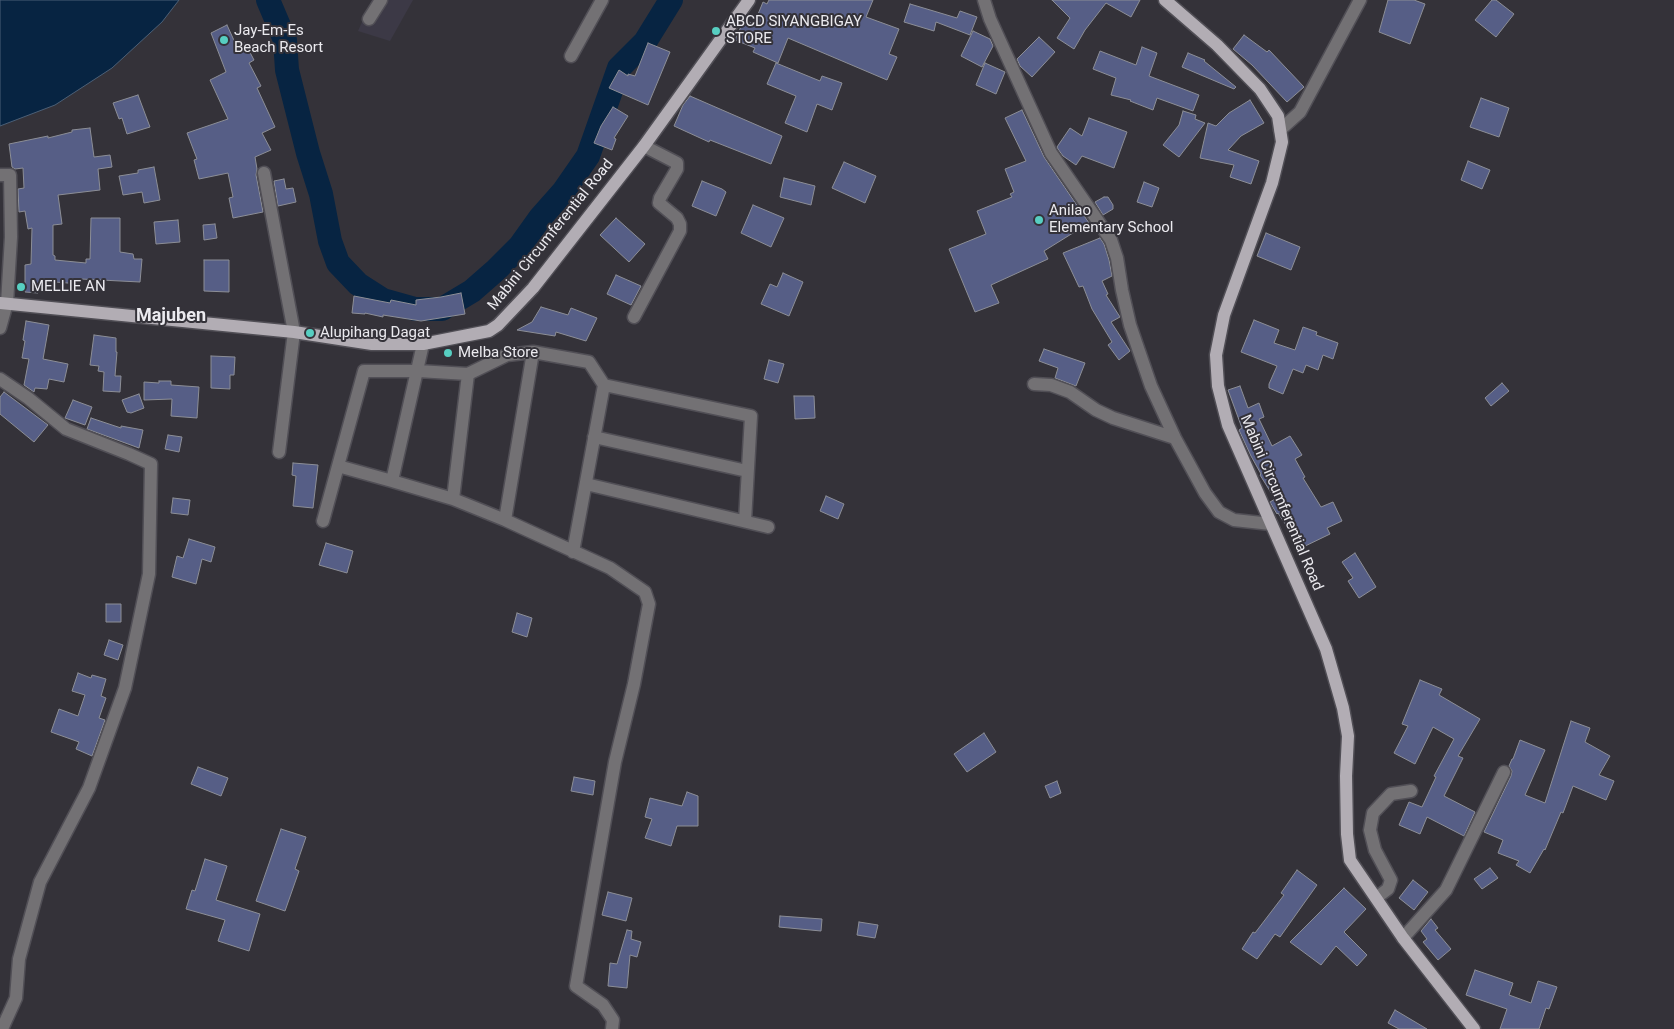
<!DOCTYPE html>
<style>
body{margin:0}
canvas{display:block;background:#343239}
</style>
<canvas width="1674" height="1029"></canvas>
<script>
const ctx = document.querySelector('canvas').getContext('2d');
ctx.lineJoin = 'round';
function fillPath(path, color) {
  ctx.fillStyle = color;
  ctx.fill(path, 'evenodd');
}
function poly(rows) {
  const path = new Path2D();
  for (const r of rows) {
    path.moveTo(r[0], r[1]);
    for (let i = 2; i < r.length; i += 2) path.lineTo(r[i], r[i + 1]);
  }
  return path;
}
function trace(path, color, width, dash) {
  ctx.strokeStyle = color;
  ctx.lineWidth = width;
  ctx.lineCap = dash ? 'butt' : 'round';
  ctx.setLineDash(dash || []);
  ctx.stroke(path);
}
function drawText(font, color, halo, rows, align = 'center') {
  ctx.font = font + ' Roboto,sans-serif';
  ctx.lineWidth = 4;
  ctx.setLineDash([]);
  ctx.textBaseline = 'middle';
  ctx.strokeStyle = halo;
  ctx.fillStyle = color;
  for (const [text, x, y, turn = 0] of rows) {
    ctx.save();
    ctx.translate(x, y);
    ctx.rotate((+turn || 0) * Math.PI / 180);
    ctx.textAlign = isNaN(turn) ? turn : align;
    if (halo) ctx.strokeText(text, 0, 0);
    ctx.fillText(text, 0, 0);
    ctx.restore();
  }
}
const built = poly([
 [372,0,413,0,390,41,358,31]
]);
const water = poly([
 [0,0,179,0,162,22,112,68,55,105,0,126,0,0]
]);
const river = poly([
 [268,0,285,40,287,70,308,153,321,194,330,241,338,263,358,284,383,300,415,309,442,309,472,291,496,270,520,246,540,218,563,192,588,156,619,68,645,42,671,0]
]);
const building = poly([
 [769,0,873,0,866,17,899,29,889,54,897,57,887,80,788,38,778,63,753,52,755,48,735,40,744,20,754,24,763,2,767,4,769,0],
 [1052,0,1140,0,1131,17,1106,3,1085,30,1074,49,1057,38,1070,18,1052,0],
 [1388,0,1414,0,1425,4,1410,44,1379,32,1388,0],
 [1492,0,1496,0,1514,14,1496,37,1475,20,1492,0],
 [910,4,957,18,960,11,977,17,970,35,936,22,934,31,904,22,910,4],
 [227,25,237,47,245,43,254,60,249,63,261,86,257,88,275,127,262,133,271,150,255,157,257,169,256,175,263,212,233,218,229,198,233,197,228,173,199,179,194,160,197,159,187,133,228,119,210,80,226,72,211,33,227,25],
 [973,31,990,39,993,46,982,67,961,56,973,31],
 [1244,35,1267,52,1269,50,1304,87,1287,102,1252,65,1233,49,1244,35],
 [1039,37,1055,52,1032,77,1020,66,1017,59,1039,37],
 [648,43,670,52,648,105,609,88,619,70,628,76,628,74,635,76,648,43],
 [1142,47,1157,53,1149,76,1199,95,1193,111,1157,98,1153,110,1130,101,1131,100,1111,95,1116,78,1093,69,1100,51,1136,65,1142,47],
 [1188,53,1205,60,1204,61,1236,87,1234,89,1182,67,1188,53],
 [776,63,820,81,822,76,842,83,832,110,817,104,807,132,785,123,796,96,767,84,776,63],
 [985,63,1005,72,996,94,976,85,985,63],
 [138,95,150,127,127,134,122,118,119,119,113,103,138,95],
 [690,96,782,136,771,164,710,140,709,142,674,126,683,105,690,96],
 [1481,98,1509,108,1499,137,1470,127,1481,98],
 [1250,100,1264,123,1241,136,1228,150,1259,161,1251,184,1230,177,1234,165,1200,158,1208,123,1216,126,1229,113,1250,100],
 [613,107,628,116,614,138,616,139,612,150,594,143,601,126,613,107],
 [1022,110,1044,157,1089,223,1044,251,1048,259,991,285,999,303,975,312,949,249,986,234,977,211,1012,197,1010,194,1014,192,1005,169,1026,161,1005,118,1022,110],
 [1183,111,1196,115,1195,119,1205,123,1179,157,1163,145,1179,125,1183,111],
 [1089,118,1127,132,1114,168,1082,156,1076,165,1063,156,1058,149,1057,147,1070,128,1082,136,1089,118],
 [90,128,94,157,110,155,112,167,98,169,100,190,58,195,62,224,53,225,53,255,55,256,55,260,86,263,86,259,90,259,91,218,120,218,120,252,133,254,134,259,142,259,140,282,81,279,80,284,55,282,55,285,37,287,38,293,25,292,25,265,31,264,32,228,28,229,25,211,19,212,18,189,24,188,23,168,15,169,12,167,9,144,48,136,48,138,72,132,72,130,90,128],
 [1468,161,1490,170,1482,189,1461,180,1468,161],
 [844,162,876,176,865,203,832,188,844,162],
 [154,167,160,200,144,203,142,192,123,195,119,176,138,173,138,170,154,167],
 [784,178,815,186,811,205,780,197,784,178],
 [284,179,286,189,293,188,296,202,278,206,274,181,284,179],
 [702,181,722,189,726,192,716,216,692,206,702,181],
 [1144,182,1159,188,1152,207,1137,202,1144,182],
 [1104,197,1108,197,1113,205,1113,209,1103,215,1095,202,1104,197],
 [753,205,784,218,771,247,741,233,753,205],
 [616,218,645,244,629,262,600,235,616,218],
 [178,220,180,242,156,244,154,222,178,220],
 [215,224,217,238,204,240,203,225,215,224],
 [1266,233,1300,247,1291,270,1257,256,1266,233],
 [1100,238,1104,244,1109,260,1112,276,1102,281,1108,294,1106,295,1120,317,1111,322,1130,351,1119,360,1108,345,1112,342,1092,309,1083,286,1079,287,1063,253,1100,238],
 [204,260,229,260,229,292,204,291,204,260],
 [783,273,803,282,789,316,761,304,770,284,777,287,783,273],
 [616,275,641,286,631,305,607,294,616,275],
 [461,293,465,314,421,321,383,315,383,317,365,313,365,314,352,313,354,296,390,303,391,300,416,305,416,300,441,297,461,293],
 [541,307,568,315,571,308,597,318,586,341,556,332,555,336,517,330,532,322,541,307],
 [1254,320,1279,330,1274,343,1295,350,1303,327,1317,332,1316,335,1338,343,1333,359,1323,355,1318,370,1306,365,1303,373,1293,369,1283,394,1269,388,1269,384,1277,366,1241,352,1254,320],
 [26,321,49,325,43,359,68,364,64,382,49,379,47,389,35,388,34,392,24,385,29,359,22,358,25,341,23,340,26,321],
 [94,335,116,338,116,352,117,352,115,376,121,376,120,392,103,391,104,372,98,371,99,366,90,365,94,335],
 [1044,349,1085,363,1076,386,1055,378,1058,368,1039,361,1044,349],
 [211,356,235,357,234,375,230,375,230,389,211,388,211,356],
 [769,360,784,364,778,383,764,379,769,360],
 [159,381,171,381,171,385,199,387,197,418,171,416,172,399,144,400,144,382,159,383,159,381],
 [1502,383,1509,391,1491,406,1485,398,1502,383],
 [1240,386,1248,408,1259,403,1264,417,1259,419,1272,446,1290,436,1302,455,1295,459,1305,477,1303,478,1321,507,1333,502,1342,521,1327,528,1330,534,1299,549,1292,534,1278,513,1277,514,1274,509,1270,502,1275,499,1260,475,1261,474,1251,456,1239,430,1242,428,1228,390,1240,386],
 [4,392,48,425,34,442,0,414,0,397,4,392],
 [139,394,144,408,131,413,127,412,122,400,139,394],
 [794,396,814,396,815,418,795,419,794,396],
 [73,400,92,407,85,425,65,418,73,400],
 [91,418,121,428,121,426,143,430,139,448,87,429,91,418],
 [168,435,182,437,179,452,165,449,168,435],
 [293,463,318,465,313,508,293,506,296,476,292,475,293,463],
 [826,496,844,504,838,519,820,511,826,496],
 [173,498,190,500,188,515,171,513,173,498],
 [189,539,215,547,211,562,202,559,196,584,172,577,177,556,183,558,189,539],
 [326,543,353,551,347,573,319,565,326,543],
 [1355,553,1376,587,1359,598,1348,581,1353,578,1342,562,1355,553],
 [106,604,121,604,121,622,106,622,106,604],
 [517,613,532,618,527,637,512,632,517,613],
 [109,640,123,645,118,660,104,655,109,640],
 [78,673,91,678,92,675,106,679,101,696,106,698,99,718,105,720,92,756,76,749,79,742,51,732,59,709,78,716,85,695,72,691,78,673],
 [1420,680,1442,689,1439,695,1480,719,1458,756,1463,758,1444,796,1475,812,1464,836,1427,817,1420,834,1399,825,1409,802,1422,807,1436,777,1434,776,1454,739,1433,727,1415,764,1394,753,1408,726,1402,724,1420,680],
 [1571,721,1590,728,1585,742,1610,756,1599,775,1614,781,1606,800,1573,786,1563,813,1561,812,1545,850,1544,849,1530,873,1516,865,1519,861,1498,853,1503,840,1484,832,1511,776,1512,771,1509,766,1512,759,1513,759,1520,740,1545,750,1525,795,1545,803,1571,721],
 [984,733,996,752,967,772,954,754,984,733],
 [198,767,228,778,221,796,191,784,198,767],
 [574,777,595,781,593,795,571,791,574,777],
 [1057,781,1061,793,1050,798,1045,786,1057,781],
 [687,792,698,796,698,826,677,826,671,846,645,838,652,819,645,817,650,798,682,806,687,792],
 [281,829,306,837,295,869,299,871,285,911,256,901,281,829],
 [205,859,227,866,216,900,260,914,249,951,218,941,225,920,186,909,192,890,195,891,205,859],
 [1490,868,1498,878,1482,889,1474,879,1490,868],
 [1297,870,1317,885,1280,937,1275,934,1257,959,1242,949,1253,932,1255,933,1284,895,1281,893,1297,870],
 [1413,880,1428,892,1414,910,1399,898,1413,880],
 [1344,888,1366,909,1344,932,1367,955,1357,966,1336,946,1321,965,1290,942,1344,888],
 [608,892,632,898,626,921,602,915,608,892],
 [780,916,822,919,821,931,779,927,780,916],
 [1431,919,1438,928,1435,930,1451,949,1438,960,1423,942,1427,939,1421,931,1431,919],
 [859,922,878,925,875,938,857,935,859,922],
 [627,930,632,931,631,939,641,942,637,957,630,955,627,988,608,986,610,963,617,964,627,930],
 [1475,970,1513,983,1509,995,1531,1003,1538,981,1557,987,1549,1009,1546,1008,1539,1029,1500,1029,1507,1009,1466,995,1475,970],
 [1395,1010,1427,1029,1399,1029,1388,1023,1395,1010]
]);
const minor = poly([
 [984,0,990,19,1051,153,1111,240,1117,258,1122,290,1130,325,1151,386,1175,438,1205,493,1219,512,1234,520,1271,524],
 [369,19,381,0],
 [571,56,602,0],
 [1280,130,1300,112,1360,0],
 [264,173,294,332,279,452],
 [0,175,10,175,11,237,7,303,0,328],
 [634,317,680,231,680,224,677,218,659,203,660,198,677,169,677,163,644,146],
 [423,344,392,481,453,499,505,520,610,568,645,592,649,604,634,684,615,762,576,986,603,1005,613,1020,612,1029],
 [0,379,28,398,66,429,129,454,151,464,149,574,125,688,89,788,40,882,19,959,16,998,2,1029],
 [1034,384,1051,385,1070,392,1096,410,1113,418,1175,438],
 [594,437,747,471],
 [392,481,338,466,364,371,418,371,468,374,507,355,533,352,589,362,604,385,751,416,745,521],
 [586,484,768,527],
 [453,499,468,374],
 [505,520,533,352],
 [323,521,338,466],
 [573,552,604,385],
 [1376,898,1388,889,1391,880,1375,850,1370,830,1373,813,1391,794,1411,791],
 [1403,938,1446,890,1504,772]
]);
const major = poly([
 [1165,0,1217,45,1260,89,1278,116,1282,142,1272,183,1224,315,1216,355,1218,386,1228,425,1326,649,1343,708,1348,736,1346,776,1347,834,1350,860,1403,938,1474,1029],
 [0,303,294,332,372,344,423,344,489,331,498,325,533,288,644,146,749,0]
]);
const markers = [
 [716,31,5,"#57cec1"],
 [224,40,5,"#57cec1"],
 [1039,220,5,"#57cec1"],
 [21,287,5,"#57cec1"],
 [310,333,5,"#57cec1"],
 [448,353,5,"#57cec1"]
];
const poiNames = [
 ["ABCD SIYANGBIGAY",726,22],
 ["STORE",726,39],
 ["Jay-Em-Es",234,31],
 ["Beach Resort",234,48],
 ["Anilao",1049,211],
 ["Elementary School",1049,228],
 ["MELLIE AN",31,287],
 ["Alupihang Dagat",320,333],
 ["Melba Store",458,353]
];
const streetNames = [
 ["Mabini Circumferential Road",551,235,-51],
 ["Mabini Circumferential Road",1281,503,67]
];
const quarterNames = [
 ["Majuben",171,316]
];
fillPath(built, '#3c3946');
fillPath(water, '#072442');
trace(water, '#4b5f76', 1);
trace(river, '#072442', 24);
fillPath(building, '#565e86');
trace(building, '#8c8e96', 1);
trace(minor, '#514f56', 15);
trace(major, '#514f56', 15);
trace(minor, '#737174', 12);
trace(major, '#b2adb4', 12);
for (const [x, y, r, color] of markers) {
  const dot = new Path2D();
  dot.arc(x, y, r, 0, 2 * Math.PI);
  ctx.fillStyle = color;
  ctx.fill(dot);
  trace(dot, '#343239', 2);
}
drawText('15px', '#ebeaef', '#343239', poiNames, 'left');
drawText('15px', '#ebeaef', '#343239', streetNames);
drawText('bold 18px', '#ebeaef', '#343239', quarterNames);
</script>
